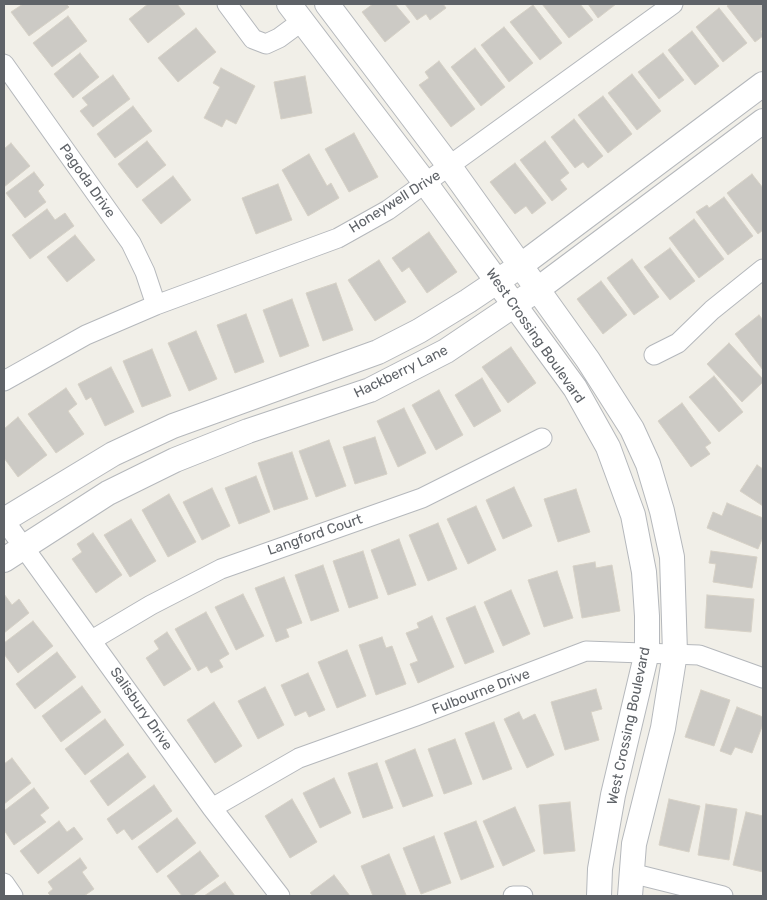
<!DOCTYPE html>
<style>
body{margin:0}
#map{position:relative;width:767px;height:900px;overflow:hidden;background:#f1efe8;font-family:Rubik,sans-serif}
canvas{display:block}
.frame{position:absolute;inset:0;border:5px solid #5f6368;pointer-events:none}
</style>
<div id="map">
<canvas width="767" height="900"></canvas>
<div class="frame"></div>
</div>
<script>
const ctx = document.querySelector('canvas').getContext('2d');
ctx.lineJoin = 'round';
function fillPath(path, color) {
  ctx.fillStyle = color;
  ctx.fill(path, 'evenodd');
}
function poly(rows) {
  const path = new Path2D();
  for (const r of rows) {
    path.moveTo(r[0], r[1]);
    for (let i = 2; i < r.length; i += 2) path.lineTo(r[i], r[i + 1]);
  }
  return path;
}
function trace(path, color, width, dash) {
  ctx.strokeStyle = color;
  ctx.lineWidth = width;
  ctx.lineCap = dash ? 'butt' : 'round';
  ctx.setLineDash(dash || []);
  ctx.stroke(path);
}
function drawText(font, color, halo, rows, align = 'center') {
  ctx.font = font + ' Rubik,sans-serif';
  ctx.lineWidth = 4;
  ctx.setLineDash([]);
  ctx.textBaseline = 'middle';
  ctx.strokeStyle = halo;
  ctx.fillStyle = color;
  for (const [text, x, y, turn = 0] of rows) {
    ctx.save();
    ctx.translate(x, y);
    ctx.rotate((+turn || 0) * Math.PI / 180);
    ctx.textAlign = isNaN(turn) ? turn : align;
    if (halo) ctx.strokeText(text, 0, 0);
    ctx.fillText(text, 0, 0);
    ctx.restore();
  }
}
const building = poly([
 [23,4,66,4,69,7,29,36,11,12,23,4],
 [148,4,177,4,185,14,148,43,129,19,148,4],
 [373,4,395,4,410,22,385,42,362,12,373,4],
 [405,4,443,4,446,8,430,20,426,14,417,20,405,4],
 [542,4,580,4,593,20,569,38,542,4],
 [588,4,616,4,598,18,588,4],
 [730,4,763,4,763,29,761,31,763,36,755,42,727,6,730,4],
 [533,5,562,43,540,60,510,22,533,5],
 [719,8,747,43,723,62,696,27,719,8],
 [68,16,87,41,52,67,33,43,68,16],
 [504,27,533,63,509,82,481,45,504,27],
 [196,28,216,52,178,82,158,58,196,28],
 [692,31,719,66,695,85,668,50,692,31],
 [475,48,505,87,481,106,451,67,475,48],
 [80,53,99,77,73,98,54,74,80,53],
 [663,53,684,80,659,99,638,72,663,53],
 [439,61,475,109,451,127,419,85,429,78,425,72,439,61],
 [221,68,255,86,236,124,226,119,222,127,204,118,220,87,213,83,221,68],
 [632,74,661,111,637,130,608,93,632,74],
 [113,75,130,99,93,127,80,111,88,105,82,98,113,75],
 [305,76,312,113,281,119,274,82,305,76],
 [603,96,632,134,608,153,578,115,603,96],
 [133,106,152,131,115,158,97,134,133,106],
 [574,119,603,156,588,168,583,162,575,168,551,137,574,119],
 [354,133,378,177,349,192,325,149,354,133],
 [147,141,166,165,137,188,118,164,147,141],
 [545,141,569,173,560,180,567,189,552,201,520,160,545,141],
 [11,143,30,166,4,187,4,149,11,143],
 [309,154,327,186,331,183,339,198,308,216,282,170,309,154],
 [515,163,546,203,532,214,526,206,515,214,490,182,515,163],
 [34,172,44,185,38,191,46,202,25,218,6,193,34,172],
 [752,174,763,188,763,230,758,234,727,193,752,174],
 [173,176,191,200,161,224,142,200,173,176],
 [278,184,292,220,256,234,242,198,278,184],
 [724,197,753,236,728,255,696,212,707,205,709,208,724,197],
 [47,209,55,220,65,213,74,226,30,259,12,235,47,209],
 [694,219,724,259,699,278,669,238,694,219],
 [429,232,457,272,427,293,409,267,402,272,392,258,429,232],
 [75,235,95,260,67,282,47,257,75,235],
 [670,248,695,281,670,300,644,267,670,248],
 [632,259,659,297,634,315,607,278,632,259],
 [379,260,406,302,375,321,348,280,379,260],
 [601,281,627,315,603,334,577,299,601,281],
 [336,283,353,330,323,341,306,293,336,283],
 [292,299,309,346,280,357,263,310,292,299],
 [246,314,264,362,235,373,217,325,246,314],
 [759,315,763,320,763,370,735,334,759,315],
 [196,331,217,379,189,391,168,343,196,331],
 [729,343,763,379,763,382,742,402,707,364,729,343],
 [511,347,536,383,508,403,482,367,511,347],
 [152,349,171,396,142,407,123,361,152,349],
 [111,367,134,412,105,426,91,397,86,400,78,384,111,367],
 [714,376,743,412,719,432,689,397,714,376],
 [482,378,501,411,474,427,455,395,482,378],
 [66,388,77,404,68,411,84,434,56,453,28,414,66,388],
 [439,390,463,435,436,450,412,405,439,390],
 [682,403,711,443,705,447,710,454,691,467,658,421,682,403],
 [404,408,426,453,398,467,377,421,404,408],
 [18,417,47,455,18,477,4,458,4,429,18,417],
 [375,437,387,474,355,484,343,447,375,437],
 [329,440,346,486,316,497,299,451,329,440],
 [292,452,308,499,274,510,258,463,292,452],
 [757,465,763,469,763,506,740,491,757,465],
 [256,476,270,512,239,524,225,488,256,476],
 [514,487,532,526,503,539,486,500,514,487],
 [212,488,230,526,202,540,183,502,212,488],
 [576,489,590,532,558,542,544,499,576,489],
 [169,494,196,542,168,557,142,510,169,494],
 [727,503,763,518,763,537,758,549,707,528,713,512,722,516,727,503],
 [476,506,496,550,468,564,447,519,476,506],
 [131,519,156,561,130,577,104,535,131,519],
 [438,523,457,569,428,581,409,535,438,523],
 [93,533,122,575,96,593,72,559,82,552,77,544,93,533],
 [399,539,416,585,388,595,371,550,399,539],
 [363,551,378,598,349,608,333,561,363,551],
 [711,551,757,557,752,588,713,582,716,564,709,563,711,551],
 [595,562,596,568,612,565,620,611,582,618,573,566,595,562],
 [323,565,339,611,311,621,295,575,323,565],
 [557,571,573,618,544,627,528,580,557,571],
 [284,577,302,623,286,629,289,637,276,642,255,588,284,577],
 [511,590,530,634,503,646,484,602,511,590],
 [4,594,12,605,19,599,29,613,4,633,4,594],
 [243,594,264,636,236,650,215,607,243,594],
 [707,595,754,599,751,632,705,628,707,595],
 [475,606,494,652,465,664,446,618,475,606],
 [206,612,229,654,219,660,223,667,211,673,207,666,198,671,175,629,206,612],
 [432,616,454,667,418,683,410,664,418,661,406,633,419,628,417,623,432,616],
 [33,621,53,646,18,673,4,654,4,643,33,621],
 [167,632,191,669,164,686,146,658,159,649,154,641,167,632],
 [382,637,386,648,392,646,406,684,376,695,359,645,382,637],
 [347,650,366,696,337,708,318,662,347,650],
 [57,652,76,677,35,709,16,684,57,652],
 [308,673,325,710,309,717,306,711,295,716,281,685,308,673],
 [82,686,101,712,61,742,42,716,82,686],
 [265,687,284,725,258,739,238,701,265,687],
 [596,689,602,709,591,712,599,740,565,750,551,702,596,689],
 [701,690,730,700,714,746,685,737,701,690],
 [214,702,242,746,215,763,187,720,214,702],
 [737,707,763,717,763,724,752,753,735,747,731,755,720,751,737,707],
 [519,712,523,720,535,714,554,755,527,768,504,719,519,712],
 [105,719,124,745,85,775,65,749,105,719],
 [494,722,512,769,483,780,465,733,494,722],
 [455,739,472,784,444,794,428,749,455,739],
 [415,749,433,796,403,807,385,761,415,749],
 [128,753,146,777,108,806,90,781,128,753],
 [12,758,31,783,4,804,4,764,12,758],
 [377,763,393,808,363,818,348,773,377,763],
 [334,778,351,813,320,828,303,793,334,778],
 [154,785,172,811,132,840,124,829,117,834,107,819,154,785],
 [34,788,49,808,40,815,46,822,14,845,4,830,4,811,34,788],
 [292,799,317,842,290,858,265,816,292,799],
 [669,799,700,806,689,852,659,845,669,799],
 [570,802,575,851,544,854,539,805,570,802],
 [706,804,737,809,729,860,698,855,706,804],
 [515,807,535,851,503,866,483,821,515,807],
 [746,812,763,816,763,872,733,865,746,812],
 [177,818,196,843,157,873,138,847,177,818],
 [59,821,67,832,74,827,83,839,38,874,20,851,59,821],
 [476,821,494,867,461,880,444,833,476,821],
 [434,836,451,883,421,894,403,848,434,836],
 [200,851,219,876,192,896,182,896,167,876,200,851],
 [389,854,406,895,373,896,361,866,389,854],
 [80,858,87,868,82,872,94,889,84,896,51,896,48,893,53,889,48,882,80,858],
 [334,875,350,896,313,896,310,893,334,875],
 [225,882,235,896,204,896,225,882]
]);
const minor = poly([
 [227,4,253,39,266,44,279,38,302,21],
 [4,64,131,243,145,272,156,305],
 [654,355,678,343,712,310,763,269],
 [4,381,86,335,156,305,338,238,388,210,673,4],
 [4,520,212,808,280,896],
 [92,640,151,605,221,569,422,498,542,438],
 [212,808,299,758,416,716,586,651,699,655,763,678],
 [631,873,723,896],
 [4,883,13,896],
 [513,896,523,896]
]);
const tertiary = poly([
 [289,4,426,184,575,388,608,447,633,515,644,572,647,616,647,652,613,795,600,869,599,896],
 [327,4,450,167,588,360,632,429,648,464,662,511,672,557,675,653,663,728,634,844,630,896],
 [4,520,113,454,173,426,378,352,419,331,468,301,520,266,763,84],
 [4,560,108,493,175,460,248,431,370,390,446,351,538,289,763,121]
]);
const streetNames = [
 ["Pagoda Drive",87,181,55],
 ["Honeywell Drive",395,202,-32],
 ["West Crossing Boulevard",535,336,55],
 ["Hackberry Lane",401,372,-26],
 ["Langford Court",315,535,-19],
 ["Fulbourne Drive",481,692,-21],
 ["Salisbury Drive",141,709,55],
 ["West Crossing Boulevard",629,726,-78]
];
fillPath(building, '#cccac5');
trace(building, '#d6d1c6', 1);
trace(minor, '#b5b8bc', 21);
trace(tertiary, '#b5b8bc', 26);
trace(minor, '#fff', 19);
trace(tertiary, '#fff', 24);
drawText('14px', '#5f6368', '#fff', streetNames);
</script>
